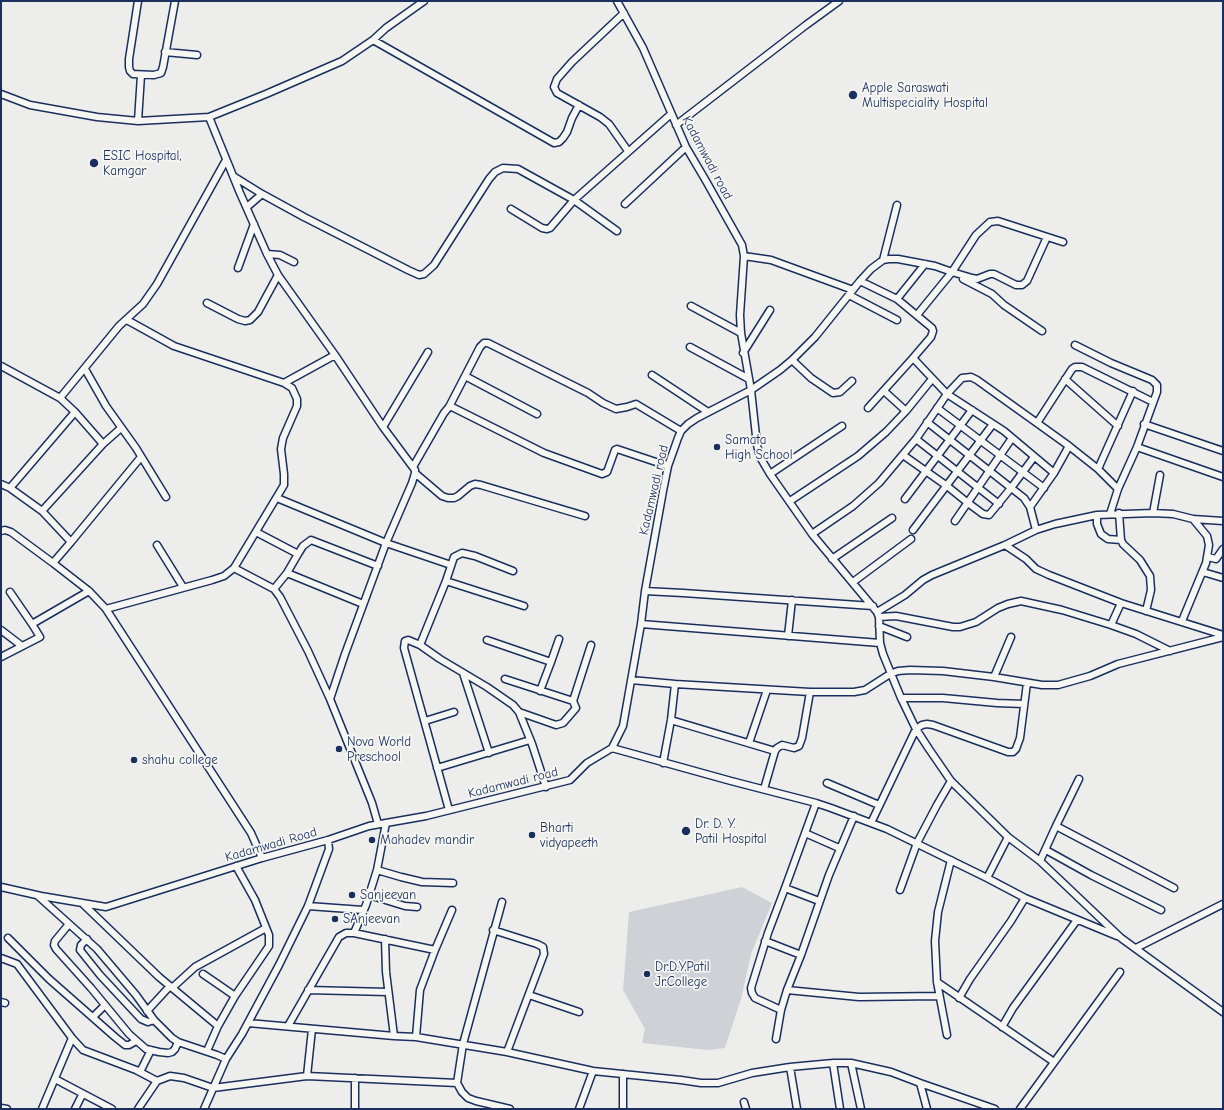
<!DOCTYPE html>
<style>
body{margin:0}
#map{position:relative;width:1224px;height:1110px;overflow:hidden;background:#edeeec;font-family:"Comic Neue",sans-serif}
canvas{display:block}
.frame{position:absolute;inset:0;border:2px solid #1b2f5e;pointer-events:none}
</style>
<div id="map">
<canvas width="1224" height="1110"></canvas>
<div class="frame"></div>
</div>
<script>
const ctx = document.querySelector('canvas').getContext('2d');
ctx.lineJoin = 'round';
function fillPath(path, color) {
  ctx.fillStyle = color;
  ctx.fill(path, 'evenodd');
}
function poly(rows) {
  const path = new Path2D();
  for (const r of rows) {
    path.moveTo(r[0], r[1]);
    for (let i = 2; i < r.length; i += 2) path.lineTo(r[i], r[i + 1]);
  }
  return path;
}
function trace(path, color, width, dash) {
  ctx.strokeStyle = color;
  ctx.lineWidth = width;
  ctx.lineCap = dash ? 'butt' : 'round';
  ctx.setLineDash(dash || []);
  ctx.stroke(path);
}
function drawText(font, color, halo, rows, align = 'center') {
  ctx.font = font + ' "Comic Neue",sans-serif';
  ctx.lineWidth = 3.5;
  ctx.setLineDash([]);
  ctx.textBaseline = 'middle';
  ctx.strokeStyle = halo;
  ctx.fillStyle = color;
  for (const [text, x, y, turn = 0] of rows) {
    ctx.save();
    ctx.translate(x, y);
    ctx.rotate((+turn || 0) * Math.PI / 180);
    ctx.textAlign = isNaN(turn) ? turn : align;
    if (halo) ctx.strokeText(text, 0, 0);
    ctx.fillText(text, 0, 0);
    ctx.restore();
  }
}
const green = poly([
 [742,887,772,903,751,954,741,999,725,1048,707,1050,642,1043,645,1029,623,990,629,912]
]);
const minor = poly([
 [138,1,129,59,129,67,130,71,133,74,154,75,161,73,163,67,175,1],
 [617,1,643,48,686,147,706,181,742,245,744,256,740,315,741,333,751,390,757,445,760,457,770,474,812,534,877,612,879,617,880,643,883,654,901,698,916,729,929,749,951,781,1008,837,1040,861,1121,938,1223,1012],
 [624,13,572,62,557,79,554,87,557,93,600,117,609,124,628,151],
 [373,40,554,143,559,142,563,138,567,132,572,118,579,105],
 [165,52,197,55],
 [1,94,30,105,97,117,138,121,209,117,266,94,342,61,373,40,386,28,424,1],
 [209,117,240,193,267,254,278,275,335,355,383,427,415,470,415,473,412,483,386,543,345,654,330,699,372,803,378,824],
 [138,121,141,75],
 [676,125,806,25,839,1],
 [233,176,262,194,304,217,408,270,419,275,424,274,434,265,489,179,495,172,503,168,518,169,574,200,617,231],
 [625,204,686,147],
 [247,207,262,194],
 [511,209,542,228,547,229,550,228,574,200,671,114],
 [267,254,280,255,294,262],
 [744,256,771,260,853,290],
 [883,260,897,205],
 [238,268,254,224],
 [952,272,972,278,977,279,990,274,994,274,1016,285,1022,285,1027,281,1047,237],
 [963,279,992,294,1004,305,1042,331],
 [860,281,897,299,932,328,933,331,931,337,913,358,947,394,1004,431,1054,473],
 [849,295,897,320],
 [897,299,925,264],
 [207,303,238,319,245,321,250,320,258,312,278,275],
 [691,306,741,333],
 [917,315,952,272],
 [127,320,174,346,284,383,335,355],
 [1075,345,1111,363,1152,380,1157,385,1157,392,1137,447,1118,489,1110,514],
 [690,347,749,379],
 [743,353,770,310],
 [792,360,811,378,833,393,840,392,852,381],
 [1,366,60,398,75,412,103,444,42,511],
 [85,369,106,406,136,448,166,497],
 [652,375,708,412],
 [465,376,537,414],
 [1065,379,1118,426],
 [884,391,906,411],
 [60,398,119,326,143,304,157,284,226,160],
 [449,407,480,347,484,343,488,343,588,393,603,403,616,409,627,407,636,404,681,431],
 [868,408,913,358],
 [937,408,1044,488],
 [927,422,1024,498,1030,507],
 [1144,424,1223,451],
 [383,427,428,352],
 [916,439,999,504],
 [103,444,121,428],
 [1069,446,1098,469],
 [1137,447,1223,477],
 [903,455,947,486,968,503,983,514,989,515,1011,488,1034,457],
 [413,467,444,413,449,407,452,407,544,453,602,474,607,472,615,450,617,449,668,466],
 [415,473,442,496,448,498,454,498,458,496,470,486,475,484,481,485,585,516],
 [770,474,842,426],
 [1,484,10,488,42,511,71,542,141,457],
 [10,488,75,412],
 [1118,489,1098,469,1133,391],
 [277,498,386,543,451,565],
 [905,499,972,410],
 [790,501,858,456,886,432,906,411,932,379],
 [1119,513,1121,540,1123,544,1140,560,1150,576,1151,590,1146,611],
 [1153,513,1160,475],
 [1097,515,1097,524,1101,534,1108,539,1121,540],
 [1193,519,1223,521],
 [955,521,1012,438],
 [913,530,993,424],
 [1036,530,1030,507,1054,473,1069,446,1037,423,1072,369,1075,367,1082,367,1153,402],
 [1,531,5,530,11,532,53,563],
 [256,532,298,554,287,573,274,589],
 [812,534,853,506,879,483,916,439,947,394,962,378,971,377,977,380,1037,423],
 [71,542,53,563,89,591,106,609],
 [157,545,183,587],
 [1005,545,1026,559,1036,569,1049,575,1121,603,1223,635],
 [298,554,303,546,311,540,378,566],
 [1208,557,1216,559,1223,549],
 [832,559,892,518],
 [234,568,274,589,280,597,308,651,330,699],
 [1203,572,1223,578],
 [287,573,363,604],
 [446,581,454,557,462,553,475,556,513,571],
 [853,582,911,539],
 [645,591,683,593,873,606],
 [10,592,32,624],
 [877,612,905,595,923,580,932,575,1005,545,1036,530,1055,524,1097,515,1153,513,1173,514,1193,519,1207,536,1209,545,1206,563,1182,621],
 [879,617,896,616,953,627,960,627,976,622,998,608,1008,604,1021,601,1062,610,1111,625,1136,634,1170,651],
 [641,624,880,643],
 [1111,625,1121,603],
 [879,626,907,637],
 [1,630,22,646],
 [788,636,792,600],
 [487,640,551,662,559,639],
 [420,645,446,581,524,606],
 [1,657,40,637,32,624,89,591],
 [463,673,489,753],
 [994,677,1011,637],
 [505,679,573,701],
 [631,680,675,684,671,720,663,763],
 [675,684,810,692,854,692,865,690,890,674,898,671,910,670,943,671,994,677,1042,685,1058,685,1090,676,1118,664,1223,637],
 [540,691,551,662],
 [901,698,943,698,997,703,1024,704],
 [519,712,556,725,563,723,576,708,573,701,591,645],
 [671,720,775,751,764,789],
 [425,721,454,712],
 [749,743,767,690],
 [612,748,731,781,816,803,831,808,887,829,987,878,1025,898,1117,936],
 [775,751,777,748,782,745,794,748,799,746,802,738,810,692],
 [437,768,530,740],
 [827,783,879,805],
 [449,810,404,648,405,641,408,640,420,645,440,659,487,687,513,705,519,712,532,744,546,787],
 [871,823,916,729,922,725,927,724,933,725,1008,752,1013,752,1016,749,1020,738,1027,683],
 [1056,826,1079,779],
 [805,833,839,848],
 [1046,850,1091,875,1161,910],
 [262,858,251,833,106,609,212,580,224,576,234,568,284,485,284,474,281,449,283,438,297,406,297,399,292,388,284,383],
 [1040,861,1056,826,1174,888],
 [377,870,401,877,422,882,453,883],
 [987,878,1008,837],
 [1,887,41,896,106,907,262,858,328,840,369,826,426,816,570,780,587,763,612,748,623,726,641,624,645,591,663,491,668,466,678,438,681,431,688,424,697,418,751,390,780,370,792,360,815,337,860,281,871,269,883,260,889,259,898,259,935,266,952,272,976,235,990,222,998,221,1063,242],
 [785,888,816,803],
 [900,890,917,843,937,805,951,781],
 [369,895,405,906,417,907],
 [38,896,97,949,136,995,154,1020,172,1038,178,1042,217,1055,226,1059],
 [82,903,159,977,218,1026,207,1051],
 [308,906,363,910],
 [69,924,55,941,54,945,56,949,91,988,129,1034,146,1049,159,1052,168,1053,172,1052,175,1049,178,1042],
 [493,930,537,944,543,947,544,954,507,1052],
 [354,933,366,905,377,870,386,823],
 [8,938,49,979,115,1037,125,1045,129,1045,136,1041],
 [87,939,81,945,80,950,100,975,141,1019,148,1022,154,1020],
 [385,939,386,972,394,1036],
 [765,941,801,955],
 [1136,948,1223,904],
 [435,950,452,910],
 [1,958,17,964,72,1038,42,1109],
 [203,974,235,996],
 [937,982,1054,1062],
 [172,988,195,967,266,928],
 [308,990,388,992],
 [787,990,859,997,939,996],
 [529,995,579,1012],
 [959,998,970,979,1011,921,1025,898],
 [1,1002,5,1003],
 [781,1010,755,998,752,993,751,988,768,933,785,888,819,901],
 [147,1011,170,986],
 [93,1017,105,1005],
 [248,1023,394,1036,416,1037,507,1052,593,1071,681,1080,701,1083,718,1083,752,1073,790,1067,833,1063,851,1063,891,1072,920,1083,927,1109],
 [218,1026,235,996,269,946,269,935,255,900,236,866],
 [288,1026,339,937,346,933,354,933,435,950,420,990,416,1037],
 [1002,1027,1013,1008,1077,920],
 [947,1035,937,982,935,941,938,912,951,860],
 [72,1038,83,1050,136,1070,157,1081],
 [776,1039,781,1010,787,990,801,955,829,875,854,816],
 [833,1063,840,1109],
 [851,1063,861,1109],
 [790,1067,797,1109],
 [140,1072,151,1050],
 [623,1074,623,1109],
 [307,1076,312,1029],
 [355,1078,355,1109],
 [55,1079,112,1109],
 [457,1083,463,1044,502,902],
 [920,1083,995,1109],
 [744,1102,746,1109],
 [1,1108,7,1109],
 [75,1109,82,1095],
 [138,1109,157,1081,170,1076,184,1078,213,1088,307,1076,457,1083,462,1092,468,1098,476,1101,510,1109],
 [204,1109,226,1059,242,1034,279,965,308,906,329,849,328,840],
 [579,1109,593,1071],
 [1020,1109,1120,972]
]);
const markers = [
 [853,95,5,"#1b2f5e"],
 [94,163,5,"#1b2f5e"],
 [717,447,4,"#1b2f5e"],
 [339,749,4,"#1b2f5e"],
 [134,760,4,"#1b2f5e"],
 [686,831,5,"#1b2f5e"],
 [532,835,4,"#1b2f5e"],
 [372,840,4,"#1b2f5e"],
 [352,895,4,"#1b2f5e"],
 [335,919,4,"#1b2f5e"],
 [647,974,4,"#1b2f5e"]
];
const poiNames = [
 ["Apple Saraswati",862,88],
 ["Multispeciality Hospital",862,103],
 ["ESIC Hospital,",103,156],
 ["Kamgar",103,171],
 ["Samata",725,440],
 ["High School",725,455],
 ["Nova World",347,742],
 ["Preschool",347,757],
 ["shahu college",142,760],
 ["Dr. D. Y.",695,824],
 ["Patil Hospital",695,839],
 ["Bharti",540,828],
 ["vidyapeeth",540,843],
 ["Mahadev mandir",380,840],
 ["Sanjeevan",360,895],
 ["SAnjeevan",343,919],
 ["Dr.D.Y.Patil",655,967],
 ["Jr.College",655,982]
];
const streetNames = [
 ["Kadamwadi road",707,158,62],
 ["Kadamwadi road",654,490,-77],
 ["Kadamwadi road",513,783,-14],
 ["Kadamwadi Road",271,845,-16]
];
fillPath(green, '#ced2d7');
trace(minor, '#1b2f5e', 9);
trace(minor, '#f6f6f2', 6);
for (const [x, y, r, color] of markers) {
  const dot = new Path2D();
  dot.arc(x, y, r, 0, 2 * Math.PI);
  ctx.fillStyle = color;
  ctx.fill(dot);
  trace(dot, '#f6f6f2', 1.5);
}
drawText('13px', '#1b2f5e', '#f6f6f2', poiNames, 'left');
drawText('13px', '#1b2f5e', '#f6f6f2', streetNames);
</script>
